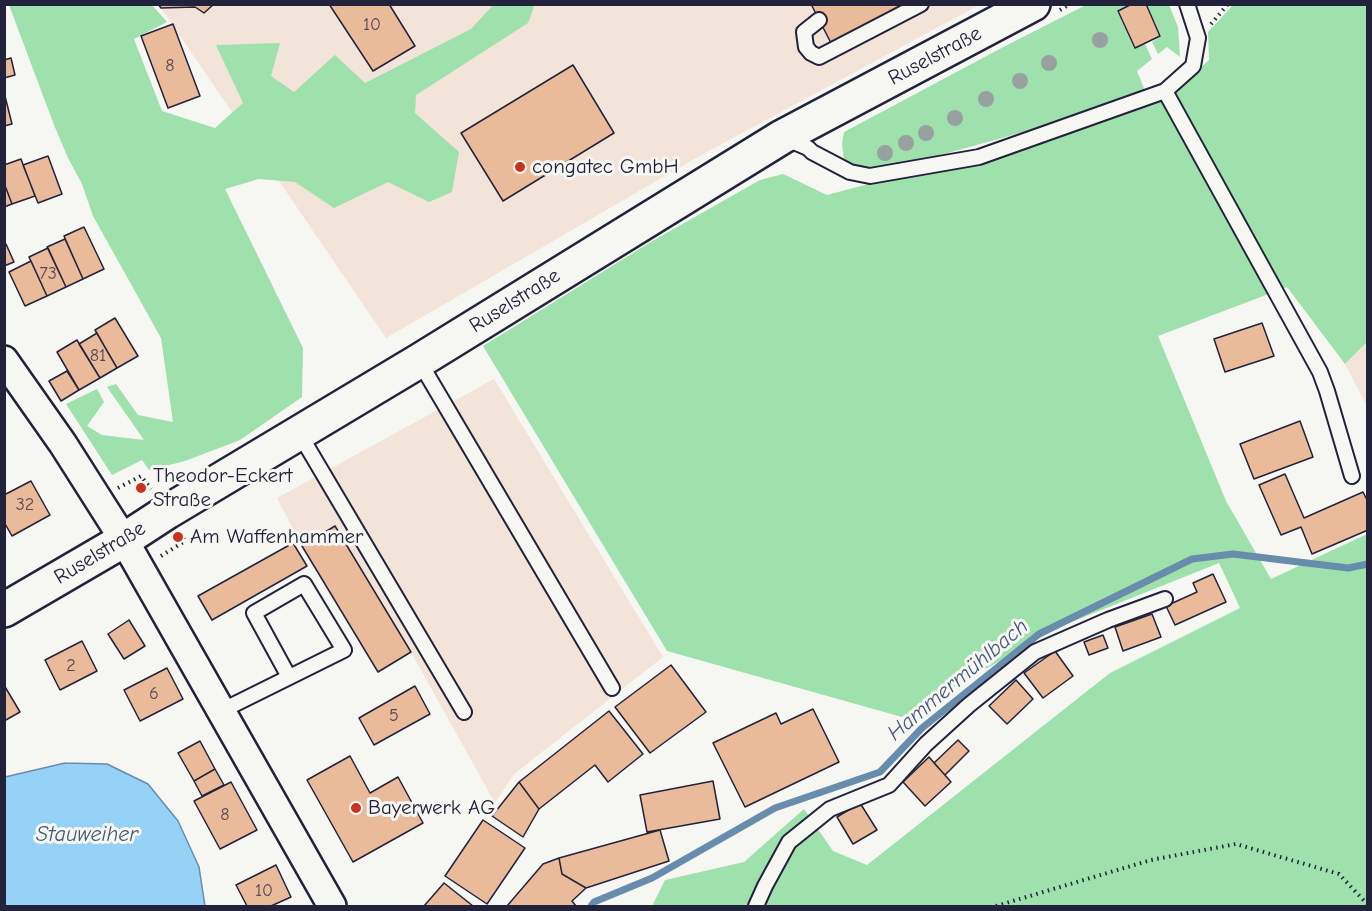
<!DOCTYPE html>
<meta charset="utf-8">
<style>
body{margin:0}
#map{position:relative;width:1372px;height:911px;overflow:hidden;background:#f6f6f2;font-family:"Comic Neue",sans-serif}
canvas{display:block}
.frame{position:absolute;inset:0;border:6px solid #22223b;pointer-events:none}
</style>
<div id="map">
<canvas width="1372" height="911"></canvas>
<div class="frame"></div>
</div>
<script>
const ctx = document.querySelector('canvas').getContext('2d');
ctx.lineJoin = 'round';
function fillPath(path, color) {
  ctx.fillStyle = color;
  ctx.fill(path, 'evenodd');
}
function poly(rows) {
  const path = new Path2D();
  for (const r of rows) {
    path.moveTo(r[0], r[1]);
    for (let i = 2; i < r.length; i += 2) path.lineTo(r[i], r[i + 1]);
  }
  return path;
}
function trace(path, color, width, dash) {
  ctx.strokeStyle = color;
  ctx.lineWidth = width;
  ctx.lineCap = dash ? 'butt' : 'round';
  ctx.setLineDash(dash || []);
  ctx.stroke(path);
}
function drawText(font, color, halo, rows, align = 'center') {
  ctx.font = font + ' "Comic Neue",sans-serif';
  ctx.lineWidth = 6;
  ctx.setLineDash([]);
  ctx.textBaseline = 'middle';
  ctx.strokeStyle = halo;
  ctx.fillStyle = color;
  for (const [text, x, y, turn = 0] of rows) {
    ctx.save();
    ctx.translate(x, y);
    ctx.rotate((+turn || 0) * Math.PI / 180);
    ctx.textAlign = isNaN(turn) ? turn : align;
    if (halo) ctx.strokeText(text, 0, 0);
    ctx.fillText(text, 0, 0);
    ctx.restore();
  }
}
const built = poly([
 [159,5,979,5,696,158,386,338],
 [1367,342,1367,406,1345,364],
 [494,379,663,657,514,774,495,803,411,652,335,526,302,546,277,498]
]);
const green = poly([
 [9,5,152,5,167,22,134,39,162,111,215,128,243,103,216,45,280,43,271,76,294,92,335,55,365,83,471,29,493,5,533,5,534,7,528,23,416,95,415,113,459,152,452,192,429,202,388,182,334,208,295,182,259,179,225,189,303,348,302,397,240,440,185,461,149,470,142,460,112,475,66,404,97,389,104,402,87,426,102,435,144,440,107,387,116,384,138,415,173,422,161,338,93,216,82,184,68,158,54,125],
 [1086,5,1130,5,1117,11,1134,48,1145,44,1152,59,1137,71,1146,93,1089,114,904,165,865,170,844,161,842,144,844,132,1009,44],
 [1147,5,1169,5,1178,27,1180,57,1167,47,1158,54,1152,42,1161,36],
 [1233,5,1367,5,1367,342,1345,364,1287,287,1158,336,1226,501,1271,579,1367,534,1367,906,652,906,665,880,744,862,804,809,833,851,867,865,1110,673,1240,608,1219,563,1059,627,902,717,667,651,483,346,649,243,760,180,783,174,827,195,872,183,981,164,1145,104,1173,92,1209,60,1208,32]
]);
const water = poly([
 [65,763,107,764,148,784,178,821,199,867,205,906,5,906,5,777,65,763]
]);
const stream = poly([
 [591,906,594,902,652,878,775,808,880,772,922,728,1039,634,1192,559,1233,554,1348,568,1368,564]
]);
const building = poly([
 [158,4,214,4,204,13,195,7,161,8,158,4],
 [329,4,389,4,415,46,373,71,329,4],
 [811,4,912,4,832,45,811,4],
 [1132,4,1146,4,1160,36,1135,48,1118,11,1132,4],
 [173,24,200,96,168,108,141,36,173,24],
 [11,58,15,75,4,78,4,60,11,58],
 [573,65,614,133,503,201,461,133,573,65],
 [4,92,12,124,4,126,4,92],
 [48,156,62,194,38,203,23,165,48,156],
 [21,159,35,196,12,204,4,183,4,165,21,159],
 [4,183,12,204,4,207,4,183],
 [84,227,104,269,83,279,64,236,84,227],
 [65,239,83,279,66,287,47,247,65,239],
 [6,244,14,262,4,266,4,245,6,244],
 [48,248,66,287,47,296,29,257,48,248],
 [31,261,47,296,25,306,9,272,31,261],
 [115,318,138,356,117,368,95,330,115,318],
 [1262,323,1274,356,1225,372,1214,339,1262,323],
 [97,333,117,368,100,378,79,344,97,333],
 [77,340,100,378,79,390,57,352,77,340],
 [67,371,79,390,61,401,49,381,67,371],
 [1300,421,1313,457,1254,479,1240,444,1300,421],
 [1285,474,1304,518,1363,492,1368,502,1368,530,1312,554,1301,527,1281,535,1259,485,1285,474],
 [31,481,50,515,12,536,4,522,4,495,31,481],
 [335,526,411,652,378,672,302,546,335,526],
 [293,543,307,566,212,620,198,596,293,543],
 [1213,574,1226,602,1175,625,1166,606,1197,592,1193,583,1213,574],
 [1152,614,1161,637,1123,651,1115,627,1152,614],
 [129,620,145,646,124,659,108,634,129,620],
 [1103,635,1108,648,1089,655,1084,642,1103,635],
 [82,641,97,671,60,690,45,660,82,641],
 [1055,651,1073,676,1043,698,1024,673,1055,651],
 [671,665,706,712,650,753,615,707,671,665],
 [167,668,183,699,140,721,124,690,167,668],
 [1016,680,1033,699,1007,724,989,706,1016,680],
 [4,685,20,712,4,721,4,685],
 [415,686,430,714,374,745,359,718,415,686],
 [813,709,839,762,745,807,713,743,776,713,781,724,813,709],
 [609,711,643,754,608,782,595,765,539,809,519,782,609,711],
 [958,740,969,751,945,775,934,763,958,740],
 [200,741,215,769,194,781,178,753,200,741],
 [350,756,370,793,398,777,423,823,353,862,307,780,350,756],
 [929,757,951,782,925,806,903,782,929,757],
 [215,769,224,785,202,796,194,781,215,769],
 [713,781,720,819,647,832,640,795,713,781],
 [231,782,257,830,220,849,194,801,231,782],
 [519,782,539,809,523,837,492,816,519,782],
 [860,803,877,830,853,844,837,817,860,803],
 [483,820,525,848,487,904,445,876,483,820],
 [660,830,669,861,586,888,562,874,559,858,660,830],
 [559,858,562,874,586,888,572,901,576,906,507,906,543,864,559,858],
 [276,865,291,897,271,906,247,906,236,885,276,865],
 [444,883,473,906,424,906,444,883]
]);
const path = poly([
 [1060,10,1070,4],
 [1211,24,1228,4],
 [118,488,141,476,151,489],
 [161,556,185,541,181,535],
 [4,745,6,744],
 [996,906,1151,860,1236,844,1339,874,1368,905]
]);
const lane = poly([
 [819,20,804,32,806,47,811,53,819,57,921,4],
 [1165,91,1320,372,1327,391,1352,476],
 [787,139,808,148,812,152,850,172,870,176,979,157,1165,91,1193,66,1198,38,1187,4],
 [419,361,612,688],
 [299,433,464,712],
 [221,711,344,650,304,584,254,613,289,677],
 [756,906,765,886,789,842,830,809,889,785,926,744,969,705,1035,652,1108,620,1165,599]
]);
const street = poly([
 [4,360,63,444,124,540,332,906]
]);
const secondary = poly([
 [4,610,124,540,167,512,419,361,782,137,1033,4]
]);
const trees = [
 [1100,40],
 [1049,63],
 [1020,81],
 [986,99],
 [955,118],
 [926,133],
 [906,143],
 [885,153]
];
const markers = [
 [520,167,6,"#c8321e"],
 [141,488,6,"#c8321e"],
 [178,537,6,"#c8321e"],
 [356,808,6,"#c8321e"]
];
const numberNames = [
 ["10",372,25],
 ["8",170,66],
 ["73",48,274],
 ["81",98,356],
 ["32",25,505],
 ["2",71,666],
 ["6",154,694],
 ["5",394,716],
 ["8",225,815],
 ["10",264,891]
];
const streetNames = [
 ["Ruselstraße",935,56,-28],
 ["Ruselstraße",515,301,-32],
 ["Ruselstraße",100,553,-31]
];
const poiNames = [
 ["congatec GmbH",532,167],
 ["Theodor-Eckert",153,476],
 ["Straße",153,500],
 ["Am Waffenhammer",190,537],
 ["Bayerwerk AG",368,808]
];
const waterNames = [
 ["Hammermühlbach",958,680,-40],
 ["Stauweiher",87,835]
];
fillPath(built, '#f2e4d8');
fillPath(green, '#9fe1ac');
fillPath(water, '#96d2f6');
trace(water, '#688cab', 1.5);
trace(stream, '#688cab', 7);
fillPath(building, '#eabb9b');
trace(building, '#22223b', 1.5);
trace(lane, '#22223b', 18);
trace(street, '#22223b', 32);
trace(secondary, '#22223b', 38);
trace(path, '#22223b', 4, [1.5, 4.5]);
trace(lane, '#f6f6f2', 14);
trace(street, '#f6f6f2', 27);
trace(secondary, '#f6f6f2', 33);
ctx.fillStyle = '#96a1a0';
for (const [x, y] of trees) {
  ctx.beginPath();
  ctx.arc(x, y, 8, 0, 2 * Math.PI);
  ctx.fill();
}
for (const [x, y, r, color] of markers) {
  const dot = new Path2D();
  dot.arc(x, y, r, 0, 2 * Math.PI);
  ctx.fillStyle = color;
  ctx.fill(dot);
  trace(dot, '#f6f6f2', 2);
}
drawText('18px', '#544853', null, numberNames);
drawText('21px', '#22223b', '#f6f6f2', streetNames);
drawText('21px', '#22223b', '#f6f6f2', poiNames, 'left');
drawText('italic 22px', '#455773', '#f6f6f2', waterNames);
</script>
